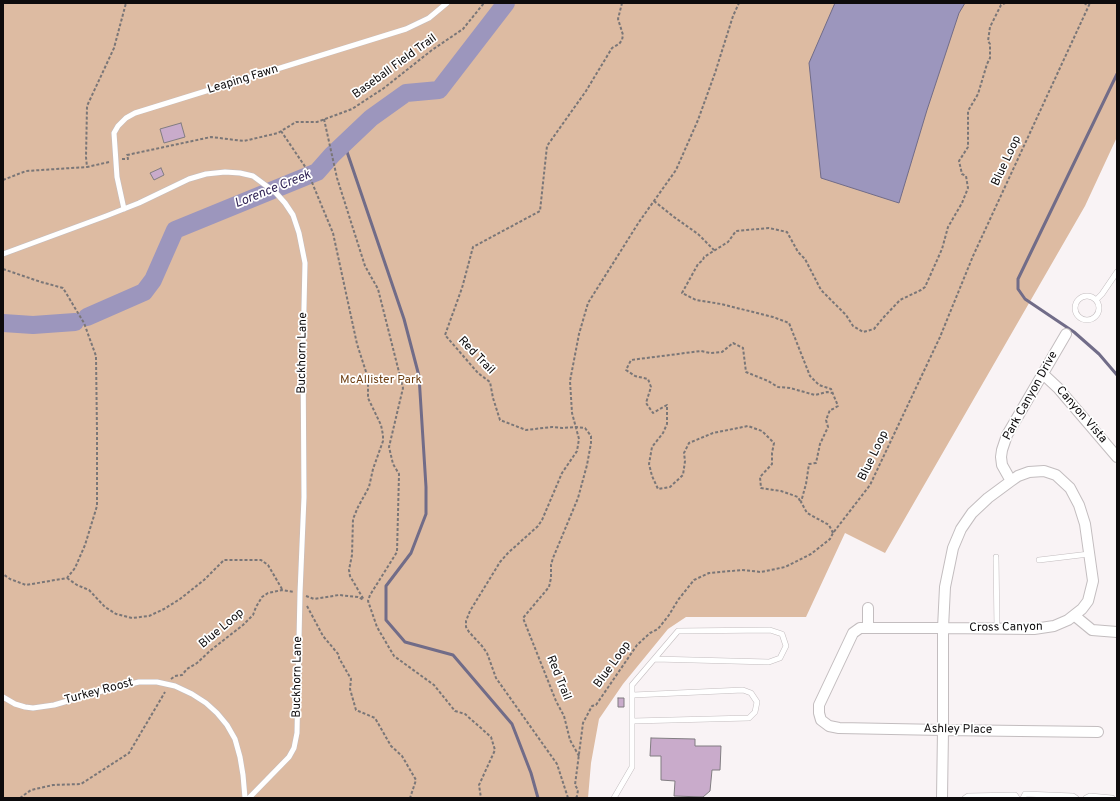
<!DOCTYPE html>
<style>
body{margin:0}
#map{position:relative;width:1120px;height:801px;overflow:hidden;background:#f9f3f5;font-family:Overpass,sans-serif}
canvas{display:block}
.frame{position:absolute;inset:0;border:4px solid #0d0b0c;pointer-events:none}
</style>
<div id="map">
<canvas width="1120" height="801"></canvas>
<div class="frame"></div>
</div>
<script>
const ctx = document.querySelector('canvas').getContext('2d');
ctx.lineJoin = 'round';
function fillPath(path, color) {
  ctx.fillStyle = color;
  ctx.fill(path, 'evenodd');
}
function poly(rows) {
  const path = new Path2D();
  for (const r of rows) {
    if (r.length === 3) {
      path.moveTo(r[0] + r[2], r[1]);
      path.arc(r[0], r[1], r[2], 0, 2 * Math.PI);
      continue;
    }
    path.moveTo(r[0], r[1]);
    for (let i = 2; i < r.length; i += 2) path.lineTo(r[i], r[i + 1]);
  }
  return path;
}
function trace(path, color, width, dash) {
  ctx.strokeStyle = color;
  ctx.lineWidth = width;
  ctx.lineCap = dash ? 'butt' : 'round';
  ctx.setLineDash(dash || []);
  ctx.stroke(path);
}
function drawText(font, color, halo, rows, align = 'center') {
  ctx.font = font + ' Overpass,sans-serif';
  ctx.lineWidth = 3.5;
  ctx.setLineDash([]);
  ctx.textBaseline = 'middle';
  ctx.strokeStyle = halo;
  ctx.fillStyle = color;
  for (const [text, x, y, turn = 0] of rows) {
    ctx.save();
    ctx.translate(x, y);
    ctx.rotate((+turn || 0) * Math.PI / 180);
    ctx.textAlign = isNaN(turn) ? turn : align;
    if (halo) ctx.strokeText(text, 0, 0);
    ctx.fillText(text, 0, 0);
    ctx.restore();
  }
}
const green = poly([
 [3,3,1117,3,1117,137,1085,206,885,553,845,533,806,617,686,617,668,629,623,684,599,719,591,763,588,798,3,798]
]);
const water = poly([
 [835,3,965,3,959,13,927,110,899,203,821,178,809,63,835,3]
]);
const stream = poly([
 [1117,74,1018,279,1018,289,1025,299,1074,332,1099,354,1117,375],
 [344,143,404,319,419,376,426,487,426,514,411,553,386,586,386,620,405,642,453,655,512,724,531,773,538,798]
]);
const river = poly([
 [87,317,144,292,153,280,175,230,317,172,332,155,371,118,406,93,439,90,506,3],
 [3,323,33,325,75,322]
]);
const building = poly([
 [181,123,185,137,164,143,160,129,181,123],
 [161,168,164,175,154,180,150,173,161,168],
 [618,698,624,698,624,707,618,707,618,698],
 [651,738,695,739,695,746,721,746,720,770,712,770,710,791,703,797,674,796,675,781,661,780,661,756,650,756,651,738]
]);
const path = poly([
 [1084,3,1089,6],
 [324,119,337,178,365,266,378,289,403,388,389,447,393,464,399,474,397,552,370,595,368,601,377,627,394,656,434,685,455,711,465,714,491,737,495,750,479,785,481,798],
 [281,131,306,168,333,233,357,344,368,378,368,398,381,425,383,435,383,441,373,469,369,487,358,507,353,519,352,555,349,570,350,576,364,600],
 [122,159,128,159,127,155,211,137,244,141,278,133,296,122,317,122,352,109,384,88,432,50,463,29,484,3],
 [109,162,87,167,86,157,87,106,114,48,126,3],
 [3,180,26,171,87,167],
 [654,201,674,217,698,234,714,250],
 [3,269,41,282,63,288,84,323,96,356,97,432,97,506,85,545,75,568,67,578,26,585,10,579,3,574],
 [800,501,798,497,781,491,761,488,760,477,772,464,772,453,774,443,762,431,748,426,713,433,689,443,684,453,685,461,683,475,670,487,658,489,652,476,649,464,652,447,663,433,667,424,667,405,653,413,646,403,651,387,648,379,635,376,626,370,631,360,701,351,710,353,722,352,733,343,743,348,746,372,768,381,778,387,790,388,815,395,827,392,832,393],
 [833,533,829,525,807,513,801,502,806,484,809,464,816,463,820,444,828,427,826,420,830,410,833,409,838,406,831,389,819,385,810,376,789,323,773,317,721,304,696,300,682,293,698,264,703,260,704,257,728,242,736,231,769,228,787,232,798,252,805,259,821,290,846,315,853,326,863,332,874,329,883,318,900,300,921,290,925,287,942,249,948,227,962,203,968,188,966,176,962,174,959,161,968,147,968,111,978,94,987,64,990,58,990,44,988,41,990,27,1001,5,1005,3],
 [67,578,77,585,89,590,105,607,116,614,132,618,149,616,164,609,180,599,204,580,224,560,261,560,268,565,282,589],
 [306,596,314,599,339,595,358,597,364,600],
 [307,606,323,636,339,655,339,658,351,679,350,689,356,710,375,718,391,746,402,756,416,780,410,798],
 [171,679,175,676,182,675,187,669,197,663,211,650,243,625,253,615,256,607,262,597,268,593,282,590,294,592],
 [579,756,570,740,564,716,556,701,523,618,549,587,551,578,551,565,553,558,578,498,587,465,591,443,591,436,585,428,576,427,562,428,552,427,526,430,500,420,493,398,490,382,478,373,445,335,462,288,473,247,540,211,547,146,586,91,612,48,619,44,622,40,623,35,618,19,622,3],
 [20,798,31,790,53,785,81,784,129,753,165,692],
 [568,798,557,764,496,678,487,653,482,646,469,632,466,627,466,621,470,611,500,562,508,553,538,526,542,520,562,473,577,451,579,439,572,413,570,381,579,334,588,303,639,222,676,170,698,120,715,73,733,16,739,3],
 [576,798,577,796,578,790,575,785,583,723,592,706,596,705,637,645,650,633,658,629,669,615,678,600,694,580,709,573,742,570,761,572,785,567,811,554,830,539,833,533,870,485,940,337,973,256,1090,3]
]);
const service = poly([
 [124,209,117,177,114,133,118,126,126,118,135,113,406,29,429,18,447,3],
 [3,254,106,216,139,203,189,179,206,174,225,172,240,173,253,176,276,193,285,203,293,215,299,233,305,263,303,351,304,497,300,593,297,733,294,748,289,757,249,798],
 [1087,308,12],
 [1096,300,1102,294,1117,272],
 [996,557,997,629],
 [1039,560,1089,554],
 [633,695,743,690,751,693,757,702,755,712,749,718,633,721],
 [3,697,15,704,25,707,33,708,54,705,112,688,139,682,157,682,175,686,192,694,206,703,217,713,227,725,235,739,240,757,243,775,245,798],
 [614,798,632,767,632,685,678,631,770,630,782,634,786,646,780,658,769,662,655,659],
 [965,798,968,796,1015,795,1017,798],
 [1023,798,1025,794,1073,796,1076,798],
 [1086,798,1090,796,1112,798]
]);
const minor = poly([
 [1043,374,1058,388,1117,457],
 [1011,481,1002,465,1001,457,1002,450,1007,435,1066,334],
 [868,608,868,627],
 [1075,616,1092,630,1117,632],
 [942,798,943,730,943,628,945,587,953,548,961,529,972,513,988,498,1011,481,1018,476,1029,472,1044,471,1056,475,1070,488,1079,505,1085,524,1093,581,1088,601,1082,609,1068,620,1054,626,1034,629,943,628,860,628,853,633,819,705,819,713,821,720,829,726,839,728,943,730,1098,732]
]);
const streetNames = [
 ["Baseball Field Trail",395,67,-36],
 ["Leaping Fawn",243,80,-17],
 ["Blue Loop",1007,161,-65],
 ["Buckhorn Lane",303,353,-89],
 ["Red Trail",476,356,46],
 ["Park Canyon Drive",1031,396,-61],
 ["Canyon Vista",1081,415,49],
 ["Blue Loop",874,456,-64],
 ["Cross Canyon",1006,628,-1],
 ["Blue Loop",222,629,-40],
 ["Blue Loop",613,665,-54],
 ["Buckhorn Lane",298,677,-89],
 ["Red Trail",558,678,68],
 ["Turkey Roost",99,692,-15],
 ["Ashley Place",958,730,1]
];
const parkNames = [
 ["McAllister Park",381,381]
];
const waterNames = [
 ["Lorence Creek",273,190,-22]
];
fillPath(green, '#ddbba2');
fillPath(water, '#9c96bd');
trace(water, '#716c88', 1);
trace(stream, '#716c88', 3);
trace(river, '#9c96bd', 18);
fillPath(building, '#c9abcb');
trace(building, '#817d81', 1);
trace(service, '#c3bdbf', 6);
trace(minor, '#c3bdbf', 12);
trace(path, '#7a7677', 2, [3, 2]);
trace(service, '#fff', 5);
trace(minor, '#fff', 10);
drawText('12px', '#0d0b0c', '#fff', streetNames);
drawText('12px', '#6f4014', '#fff', parkNames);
drawText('italic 13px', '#312456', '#fff', waterNames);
</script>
